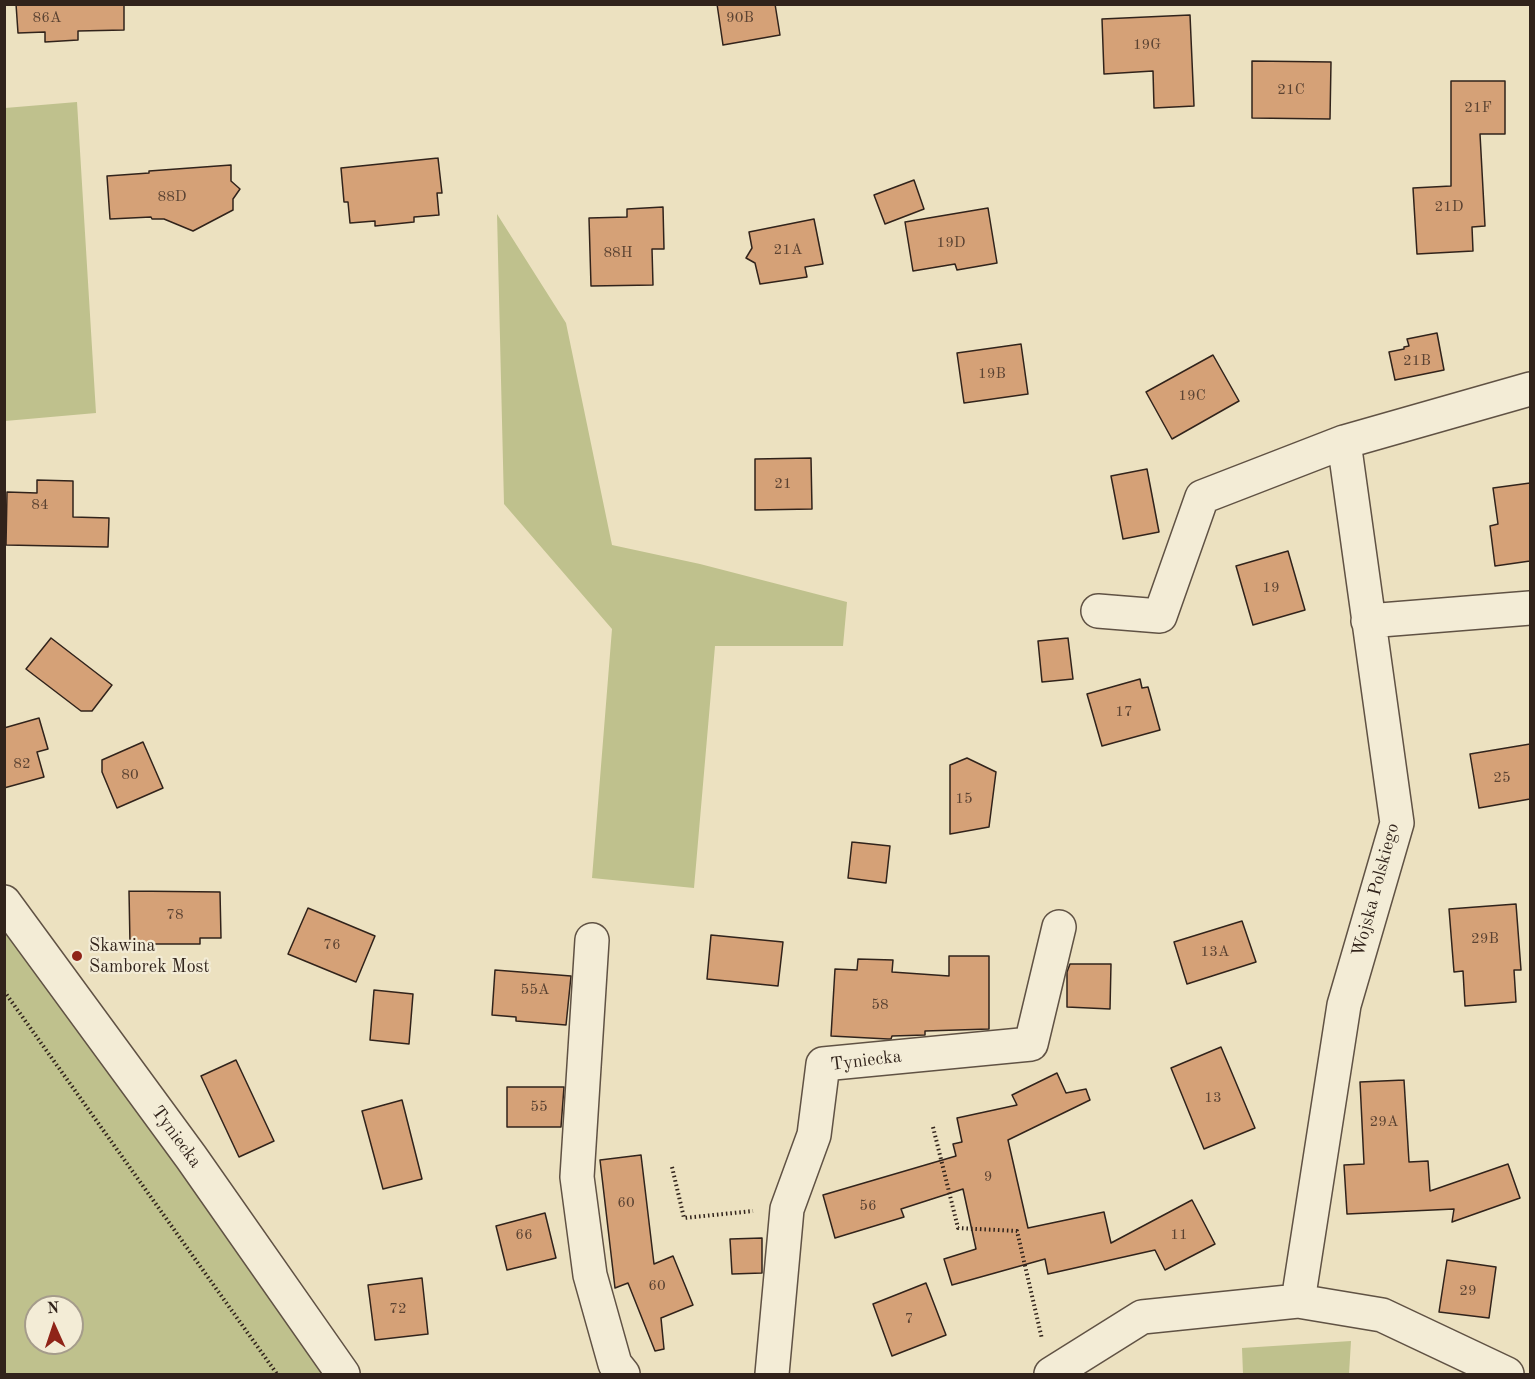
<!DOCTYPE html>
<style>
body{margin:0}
#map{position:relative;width:1535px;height:1379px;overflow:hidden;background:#ece1c0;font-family:"Old Standard TT",serif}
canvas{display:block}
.frame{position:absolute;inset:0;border:6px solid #31231b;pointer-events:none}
.north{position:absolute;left:24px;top:1295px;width:60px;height:60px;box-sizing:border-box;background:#f3ecd6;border:2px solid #a59c8b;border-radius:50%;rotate:357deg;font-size:16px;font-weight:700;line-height:24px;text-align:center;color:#31231b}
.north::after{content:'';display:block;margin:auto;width:21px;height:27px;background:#8f2418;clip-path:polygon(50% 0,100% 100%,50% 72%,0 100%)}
</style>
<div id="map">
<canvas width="1535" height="1379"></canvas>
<div class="frame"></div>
<div class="north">N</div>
</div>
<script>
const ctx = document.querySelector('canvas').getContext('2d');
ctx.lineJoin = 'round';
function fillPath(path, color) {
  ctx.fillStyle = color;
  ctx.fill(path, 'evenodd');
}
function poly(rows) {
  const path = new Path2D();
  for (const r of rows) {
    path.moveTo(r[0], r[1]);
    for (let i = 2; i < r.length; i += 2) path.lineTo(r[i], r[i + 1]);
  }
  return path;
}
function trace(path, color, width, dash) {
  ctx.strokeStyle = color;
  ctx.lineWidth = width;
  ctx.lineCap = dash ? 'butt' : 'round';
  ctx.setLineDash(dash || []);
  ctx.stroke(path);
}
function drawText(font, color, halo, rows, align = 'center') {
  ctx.font = font + ' "Old Standard TT",serif';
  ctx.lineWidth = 4.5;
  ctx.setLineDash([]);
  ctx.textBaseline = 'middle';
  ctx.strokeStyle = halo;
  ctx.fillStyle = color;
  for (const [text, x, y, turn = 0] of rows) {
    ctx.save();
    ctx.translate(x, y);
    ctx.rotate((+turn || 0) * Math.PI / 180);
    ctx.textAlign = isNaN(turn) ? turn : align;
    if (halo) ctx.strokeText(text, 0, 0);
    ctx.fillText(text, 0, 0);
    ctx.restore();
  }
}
const green = poly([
 [77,102,96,413,5,421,5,108],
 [497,214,566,323,612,545,700,564,847,602,843,646,715,646,694,888,592,878,612,629,504,504],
 [5,921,326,1374,5,1374],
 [36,1307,72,1307,72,1343,36,1343],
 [1351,1341,1349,1374,1243,1374,1242,1348]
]);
const building = poly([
 [16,4,124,4,124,30,78,31,78,40,45,42,45,32,18,33,16,4],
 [717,4,775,4,780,35,723,45,717,4],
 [1190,15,1194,106,1154,108,1153,71,1104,74,1102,19,1190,15],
 [1252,61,1331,62,1330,119,1252,118,1252,61],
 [1451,81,1505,81,1505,134,1480,134,1485,226,1472,227,1473,251,1417,254,1413,188,1451,186,1451,81],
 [438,158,442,193,437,193,439,215,414,217,414,222,375,226,375,221,350,223,348,202,344,202,341,168,438,158],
 [231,165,231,181,240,189,233,199,233,210,193,231,164,219,152,219,151,217,110,219,107,176,149,173,149,171,231,165],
 [914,180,924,209,885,224,874,195,914,180],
 [663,207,664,249,652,249,653,285,591,286,589,218,627,217,627,209,663,207],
 [988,208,997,263,957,270,955,264,913,271,905,222,988,208],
 [814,219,823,264,805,267,807,277,760,284,755,263,746,258,752,248,749,232,814,219],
 [1437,333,1444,370,1395,380,1389,352,1404,349,1404,347,1409,346,1407,339,1437,333],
 [1021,344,1028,394,964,403,957,353,1021,344],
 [1213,355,1239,401,1172,439,1146,392,1213,355],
 [811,458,812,509,755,510,755,459,811,458],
 [1147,469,1159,532,1123,539,1111,476,1147,469],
 [37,480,73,481,73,517,109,518,108,547,6,545,7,492,37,493,37,480],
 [1530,483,1530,561,1495,566,1490,526,1498,524,1493,488,1530,483],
 [1288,551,1305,610,1253,625,1236,566,1288,551],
 [51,638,112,685,92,711,81,711,26,669,51,638],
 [1068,638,1073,679,1042,682,1038,641,1068,638],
 [1140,679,1142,688,1148,687,1160,730,1102,746,1087,694,1140,679],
 [39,718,48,749,37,752,44,777,4,788,4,728,39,718],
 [143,742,163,788,117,808,102,772,102,760,143,742],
 [1530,744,1530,799,1479,808,1470,754,1530,744],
 [967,758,996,772,989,827,950,834,950,765,967,758],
 [852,842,890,846,886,883,848,878,852,842],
 [129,891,220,892,221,938,200,938,200,944,130,944,129,891],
 [1516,904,1521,970,1514,970,1516,1002,1465,1006,1463,971,1454,972,1449,909,1516,904],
 [308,908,375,936,356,982,288,954,308,908],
 [1242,921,1256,962,1187,984,1174,942,1242,921],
 [711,935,783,942,778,986,707,979,711,935],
 [949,956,989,956,989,1029,925,1031,925,1035,892,1036,891,1039,888,1039,831,1036,835,969,857,970,858,959,893,960,892,972,949,976,949,956],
 [1070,964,1111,964,1110,1009,1067,1007,1067,972,1070,964],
 [495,970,571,976,566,1025,516,1021,516,1017,492,1015,495,970],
 [374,990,413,994,409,1044,370,1040,374,990],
 [1221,1047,1255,1128,1204,1149,1171,1068,1221,1047],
 [236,1060,274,1141,239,1157,201,1076,236,1060],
 [1057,1073,1066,1093,1086,1089,1090,1100,1008,1140,1028,1228,1104,1212,1111,1243,1192,1200,1215,1244,1165,1270,1155,1250,1048,1274,1045,1259,952,1285,944,1259,976,1249,963,1189,901,1209,904,1217,835,1238,823,1195,956,1156,953,1144,962,1142,957,1118,1017,1105,1012,1095,1057,1073],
 [1404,1080,1409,1162,1428,1161,1430,1191,1508,1164,1520,1198,1452,1222,1454,1209,1347,1214,1344,1165,1364,1164,1360,1082,1404,1080],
 [507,1087,564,1087,561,1127,507,1127,507,1087],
 [402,1100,422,1179,383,1189,362,1111,402,1100],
 [641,1155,654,1264,673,1256,693,1305,661,1318,664,1349,655,1351,628,1283,615,1288,600,1160,641,1155],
 [545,1213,556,1258,507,1270,496,1226,545,1213],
 [762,1238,762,1273,732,1274,730,1239,762,1238],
 [1447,1260,1496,1267,1489,1318,1439,1312,1447,1260],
 [422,1278,428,1334,375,1340,368,1285,422,1278],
 [926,1283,946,1335,892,1356,873,1304,926,1283]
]);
const path = poly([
 [4,991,277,1374],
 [933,1127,958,1228,1017,1231,1042,1339],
 [672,1167,684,1218,753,1211]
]);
const minor = poly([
 [1098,611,1160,616,1202,497,1344,442],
 [1368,621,1530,608],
 [4,902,191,1157,343,1374],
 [592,940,577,1177,590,1275,615,1364,623,1374],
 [1298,1301,1344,1005,1397,823,1344,442,1530,389],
 [772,1374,787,1209,814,1135,823,1064,1031,1044,1059,927],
 [1051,1374,1142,1317,1298,1301,1382,1315,1507,1374]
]);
const markers = [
 [77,956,6,"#8f2418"]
];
const numberNames = [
 ["86A",47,18],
 ["90B",740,18],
 ["19G",1147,45],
 ["21C",1291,90],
 ["21F",1478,108],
 ["88D",172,197],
 ["21D",1449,207],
 ["19D",951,243],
 ["21A",788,250],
 ["88H",618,253],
 ["21B",1417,361],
 ["19B",992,374],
 ["19C",1192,396],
 ["21",783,484],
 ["84",40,505],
 ["19",1271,588],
 ["17",1124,712],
 ["82",22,764],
 ["80",130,775],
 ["25",1502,778],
 ["15",964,799],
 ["78",175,915],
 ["29B",1485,939],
 ["76",332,945],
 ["13A",1215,952],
 ["55A",535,990],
 ["58",880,1005],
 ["13",1213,1098],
 ["55",539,1107],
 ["29A",1384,1122],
 ["9",988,1177],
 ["60",626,1203],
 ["56",868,1206],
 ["66",524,1235],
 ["11",1179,1235],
 ["60",657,1286],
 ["29",1468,1291],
 ["72",398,1309],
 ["7",909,1319]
];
const streetNames = [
 ["Wojska Polskiego",1376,890,-75],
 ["Tyniecka",866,1061,-7],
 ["Tyniecka",176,1137,54]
];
const poiNames = [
 ["Skawina",89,946],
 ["Samborek Most",89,967]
];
fillPath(green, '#bfc18d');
fillPath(building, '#d5a177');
trace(building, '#31231b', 1.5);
trace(minor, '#605244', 36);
trace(path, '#31231b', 4, [1.5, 3]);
trace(minor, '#f3ecd6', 33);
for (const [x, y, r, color] of markers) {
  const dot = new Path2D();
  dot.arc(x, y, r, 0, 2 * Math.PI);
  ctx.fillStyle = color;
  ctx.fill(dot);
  trace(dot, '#f3ecd6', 2);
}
drawText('15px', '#5a4232', null, numberNames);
drawText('18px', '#31231b', '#f3ecd6', streetNames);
drawText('18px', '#31231b', '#f3ecd6', poiNames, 'left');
</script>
